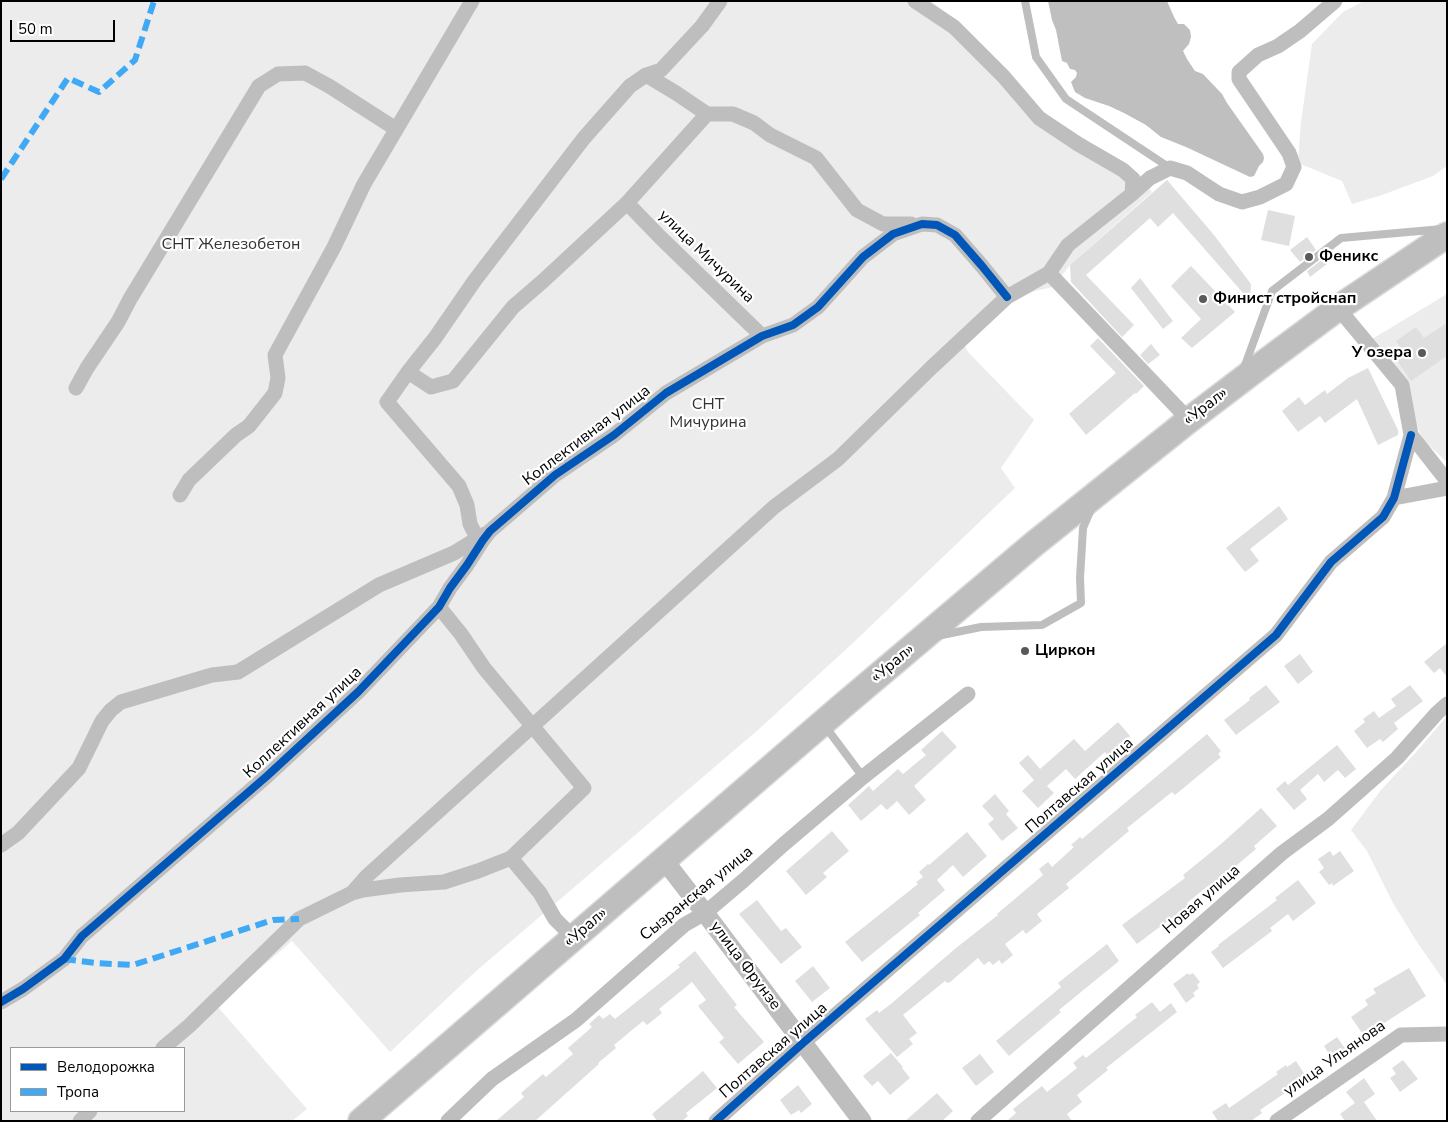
<!DOCTYPE html>
<meta charset="utf-8">
<style>
body{margin:0}
#map{position:relative;width:1448px;height:1122px;overflow:hidden;background:#fff;font-family:"Nunito Sans",sans-serif}
canvas{display:block}
.frame{position:absolute;inset:0;border:2px solid #000;pointer-events:none}
.legend{position:absolute;left:10px;top:1047px;width:175px;height:65px;box-sizing:border-box;background:#fff;border:1px solid #999;margin:0;padding:6px 9px;list-style:none;font-size:15px;color:#000}
.legend li{display:flex;align-items:center;gap:10px;height:25px}
.legend b{width:25px;border:1px solid #999}
.scale{position:absolute;left:10px;top:20px;width:105px;height:22px;box-sizing:border-box;border:2px solid #000;border-top:0;padding-left:6px;font-size:15px;line-height:18px;white-space:nowrap;color:#000;-webkit-text-stroke:4px #fff;paint-order:stroke}
</style>
<div id="map">
<canvas width="1448" height="1122"></canvas>
<div class="frame"></div>
<ul class="legend">
<li><b style="height:6px;background:#0057b8"></b>Велодорожка</li>
<li><b style="height:6px;background:#3fa9f5"></b>Тропа</li>
</ul>
<div class="scale">50 m</div>
</div>
<script>
const ctx = document.querySelector('canvas').getContext('2d');
ctx.lineJoin = 'round';
function fillPath(path, color) {
  ctx.fillStyle = color;
  ctx.fill(path, 'evenodd');
}
function poly(rows) {
  const path = new Path2D();
  for (const r of rows) {
    path.moveTo(r[0], r[1]);
    for (let i = 2; i < r.length; i += 2) path.lineTo(r[i], r[i + 1]);
  }
  return path;
}
function trace(path, color, width, dash) {
  ctx.strokeStyle = color;
  ctx.lineWidth = width;
  ctx.lineCap = dash ? 'butt' : 'round';
  ctx.setLineDash(dash || []);
  ctx.stroke(path);
}
function drawText(font, color, halo, rows, align = 'center') {
  ctx.font = font + ' "Nunito Sans",sans-serif';
  ctx.lineWidth = 4.5;
  ctx.setLineDash([]);
  ctx.textBaseline = 'middle';
  ctx.strokeStyle = halo;
  ctx.fillStyle = color;
  for (const [text, x, y, turn = 0] of rows) {
    ctx.save();
    ctx.translate(x, y);
    ctx.rotate((+turn || 0) * Math.PI / 180);
    ctx.textAlign = isNaN(turn) ? turn : align;
    if (halo) ctx.strokeText(text, 0, 0);
    ctx.fillText(text, 0, 0);
    ctx.restore();
  }
}
const green = poly([
 [1,1,930,1,959,22,1047,115,1139,174,1152,192,1070,265,1053,287,1035,291,1012,302,965,346,968,352,1034,420,1001,468,1015,488,854,642,759,729,474,973,390,1052,292,941,217,1006,307,1109,292,1121,1,1121],
 [11,1048,184,1048,184,1111,11,1111],
 [1364,1,1447,1,1447,166,1433,176,1382,195,1352,204,1342,181,1298,163,1301,122,1312,44,1343,12],
 [1447,294,1447,462,1424,441,1372,339],
 [1447,716,1447,985,1417,942,1393,903,1367,851,1351,830,1381,790,1417,751]
]);
const water = poly([
 [1048,1,1167,1,1174,17,1178,24,1184,24,1190,30,1191,37,1189,44,1183,51,1187,59,1195,71,1203,74,1222,94,1227,103,1263,154,1264,158,1263,162,1259,166,1254,176,1250,177,1186,147,1161,137,1146,125,1124,113,1109,106,1085,98,1075,92,1071,82,1076,77,1077,73,1075,70,1070,69,1067,63,1062,61,1056,30,1052,20]
]);
const building = poly([
 [1167,180,1214,235,1251,284,1250,301,1173,213,1158,227,1150,218,1086,275,1134,325,1122,337,1071,282,1070,265],
 [1268,210,1295,216,1289,246,1261,240],
 [1307,237,1316,250,1300,262,1290,250],
 [1323,259,1327,264,1310,277,1307,271],
 [1191,266,1235,312,1192,348,1181,338,1201,319,1171,286],
 [1140,278,1173,321,1163,329,1131,288],
 [1447,323,1447,356,1411,381,1394,356,1402,350,1396,341,1416,327,1424,338],
 [1098,338,1144,386,1136,394,1135,393,1086,435,1069,414,1116,373,1090,346],
 [1151,344,1160,355,1148,364,1140,355],
 [1368,368,1398,430,1398,435,1378,445,1357,399,1325,423,1320,416,1298,432,1282,411,1299,397,1305,405,1325,390,1327,394,1348,378],
 [1279,506,1288,519,1250,549,1259,561,1245,572,1226,548],
 [1447,643,1447,677,1440,668,1434,673,1424,662],
 [1300,654,1313,672,1298,684,1284,666],
 [1266,685,1280,702,1236,735,1224,720,1250,700,1249,698],
 [1410,685,1423,701,1394,723,1398,729,1383,742,1380,739,1367,748,1354,731,1365,722,1363,719,1374,711,1379,718,1396,706,1391,699],
 [1118,722,1130,736,1108,756,1105,752,1075,779,1066,769,1047,786,1054,793,1038,808,1022,791,1034,780,1019,763,1028,755,1040,769,1074,739,1085,751],
 [942,731,957,747,914,786,926,800,909,815,897,801,887,810,881,804,861,821,848,805,869,786,873,791,898,769,903,774,926,755,921,750],
 [1207,734,1221,751,1218,754,1221,757,1175,795,1172,792,1127,828,1129,831,1066,884,1069,888,1037,914,1042,921,1026,934,1023,930,1005,944,1013,955,1002,964,999,960,993,965,989,961,984,965,978,958,949,983,948,982,947,983,945,981,903,1015,917,1033,909,1039,913,1044,897,1057,865,1019,877,1010,879,1013,892,1003,956,948,998,915,997,914,1043,875,1039,869,1048,862,1052,867,1074,847,1071,845,1080,837,1082,839],
 [1337,745,1356,769,1345,778,1338,770,1324,782,1318,774,1300,790,1307,799,1294,810,1276,789,1285,781,1288,785],
 [995,794,1009,811,1006,814,1018,828,1002,841,988,824,994,819,982,806],
 [1261,808,1277,826,1254,846,1256,849,1230,871,1232,874,1213,890,1209,885,1187,903,1189,905,1137,944,1122,925,1185,878,1183,875,1221,844],
 [832,831,849,851,823,873,827,877,806,895,786,871],
 [967,832,987,856,963,877,953,865,937,880,945,890,918,913,920,915,862,962,845,942,918,884,916,882,923,877,919,872,928,864,929,865],
 [1330,851,1333,856,1340,851,1354,871,1333,886,1332,883,1329,885,1319,872,1324,868,1318,859],
 [1298,880,1316,903,1293,921,1288,914,1270,928,1272,931,1223,968,1211,952,1219,946,1218,945,1277,900,1275,898],
 [757,900,781,931,786,928,802,947,781,964,739,914],
 [1107,944,1119,961,1059,1010,1061,1012,1009,1056,996,1041,1061,987,1058,983],
 [695,951,737,1005,734,1007,764,1042,738,1064,719,1042,724,1038,698,1006,706,1000,692,982,659,1009,662,1013,647,1025,643,1021,614,1045,616,1048,598,1063,599,1064,535,1121,496,1121,524,1097,521,1093,543,1074,546,1077,573,1054,568,1048,592,1027,589,1024,599,1015,603,1019,610,1014,615,1019,680,967,678,965],
 [813,966,830,988,812,1002,795,981],
 [1409,968,1426,996,1364,1036,1351,1017,1368,1005,1365,1000,1376,993,1373,989],
 [1188,973,1189,975,1193,973,1200,982,1197,985,1199,988,1193,993,1195,996,1186,1003,1173,984],
 [1152,1002,1160,1012,1171,1003,1177,1012,1106,1068,1108,1070,1077,1095,1082,1102,1067,1114,1072,1121,1007,1121,1016,1113,1013,1109,1042,1086,1047,1092,1077,1068,1073,1063,1083,1055,1086,1058,1137,1017,1135,1015],
 [1337,1037,1346,1050,1332,1059,1324,1046],
 [891,1053,903,1067,902,1068,910,1078,890,1095,878,1081,872,1086,863,1076],
 [980,1054,994,1072,976,1086,962,1068],
 [1403,1060,1418,1079,1400,1092,1390,1078,1396,1074,1392,1068],
 [1296,1061,1307,1078,1260,1110,1262,1113,1251,1121,1218,1121,1212,1112,1226,1103,1229,1108,1278,1074,1276,1072,1286,1065,1287,1067],
 [703,1071,717,1088,686,1113,688,1116,682,1121,657,1121,652,1114],
 [1364,1078,1375,1094,1364,1102,1377,1121,1345,1121,1340,1114,1355,1103,1346,1092],
 [798,1085,812,1104,801,1113,799,1110,791,1115,780,1100],
 [937,1093,953,1111,942,1121,905,1121]
]);
const service = poly([
 [1025,1,1036,57,1066,99,1170,168],
 [1244,368,1272,291,1341,238,1442,229],
 [937,636,981,627,1042,625,1081,603,1080,578,1083,528,1092,507],
 [825,726,863,777]
]);
const minor = poly([
 [915,1,954,27,1004,77,1039,118,1078,144,1123,170,1133,179,1132,194,1068,245,1049,273,1189,420],
 [707,114,733,114,754,123,770,135,816,158,857,210,883,224,911,224],
 [1132,194,1150,178,1170,168,1187,173,1219,194,1242,202,1260,197,1286,184,1294,167,1289,153,1239,79,1239,72,1258,55,1278,46,1300,31,1335,1],
 [627,203,661,238,762,336],
 [1338,308,1402,385,1411,435,1447,481],
 [408,372,435,338,475,280,584,138,630,86,646,75],
 [76,388,87,368,118,322,130,299,259,86,278,74,305,73,329,86,396,129],
 [180,495,189,480,236,435,249,426,275,393,278,378,275,355,334,247,364,184,472,1],
 [1394,498,1447,488],
 [477,538,470,524,467,505,459,486,387,402,408,372,431,387,453,381,513,307,543,281,627,203,707,114,676,93,646,75,661,70,702,26,720,1],
 [439,607,461,634,484,668,584,788,511,858,540,893,555,919,574,938],
 [1,845,18,833,79,768,102,721,111,710,121,702,212,675,238,672,379,585,454,553,485,534],
 [352,893,363,890,400,885,444,882,478,871,511,858],
 [1,1002,23,989,64,959,82,936,267,776,358,692,439,607,450,588,467,565,483,540,490,531,555,475,614,435,666,393,762,336,793,325,818,307,863,257,893,234,922,224,937,225,955,235,982,266,1007,297],
 [163,1048,189,1026,299,919,352,893,367,876,774,507,838,459,932,367,1007,297,1049,273],
 [80,1121,90,1111],
 [448,1121,492,1079,576,1020,684,925,705,913,744,880,784,844,863,777,968,694],
 [716,1121,803,1043,1276,635,1331,562,1383,517,1394,498,1411,435],
 [978,1121,1282,853,1328,819,1397,758,1437,713,1447,704],
 [1277,1121,1401,1035,1447,1034]
]);
const tertiary = poly([
 [664,860,705,913,862,1121]
]);
const trunk = poly([
 [361,1121,840,708,1034,544,1189,420,1268,360,1338,308,1447,235]
]);
const quiet = poly([
 [1,179,68,78,99,92,135,60,154,1],
 [64,959,95,963,133,965,273,920,299,919]
]);
const cycleway = poly([
 [1,1002,23,989,64,959,82,936,267,776,358,692,439,607,450,588,467,565,483,540,490,531,555,475,614,435,666,393,762,336,793,325,818,307,863,257,893,234,922,224,937,225,955,235,982,266,1007,297],
 [716,1121,803,1043,1276,635,1331,562,1383,517,1394,498,1411,435]
]);
const markers = [
 [1309,257,5,"#595959"],
 [1203,299,5,"#595959"],
 [1422,353,5,"#595959"],
 [1025,651,5,"#595959"]
];
const parkNames = [
 ["СНТ Железобетон",231,245],
 ["СНТ",708,405],
 ["Мичурина",708,423]
];
const streetNames = [
 ["улица Мичурина",706,257,44],
 ["«Урал»",1206,407,-38],
 ["Коллективная улица",587,436,-37],
 ["«Урал»",893,664,-40],
 ["Коллективная улица",303,723,-43],
 ["Полтавская улица",1080,786,-41],
 ["Сызранская улица",697,894,-39],
 ["Новая улица",1202,900,-41],
 ["«Урал»",586,928,-41],
 ["улица Фрунзе",745,966,53],
 ["Полтавская улица",774,1051,-41],
 ["улица Ульянова",1335,1059,-35]
];
const poiNames = [
 ["Феникс",1319,257],
 ["Финист стройснап",1213,299],
 ["У озера",1412,353,"right"],
 ["Циркон",1035,651]
];
fillPath(green, '#ececec');
fillPath(water, '#bfbfbf');
fillPath(building, '#dfdfdf');
trace(trunk, '#dbdbdb', 28);
trace(service, '#bebebe', 8);
trace(minor, '#bebebe', 15);
trace(tertiary, '#bebebe', 19);
trace(trunk, '#bebebe', 25);
trace(quiet, '#3fa9f5', 6, [12, 6]);
trace(cycleway, '#0057b8', 8);
for (const [x, y, r, color] of markers) {
  const dot = new Path2D();
  dot.arc(x, y, r, 0, 2 * Math.PI);
  ctx.fillStyle = color;
  ctx.fill(dot);
  trace(dot, '#fff', 2);
}
drawText('16px', '#333', '#fff', parkNames);
drawText('16px', '#000', '#fff', streetNames);
drawText('bold 16px', '#000', '#fff', poiNames, 'left');
</script>
